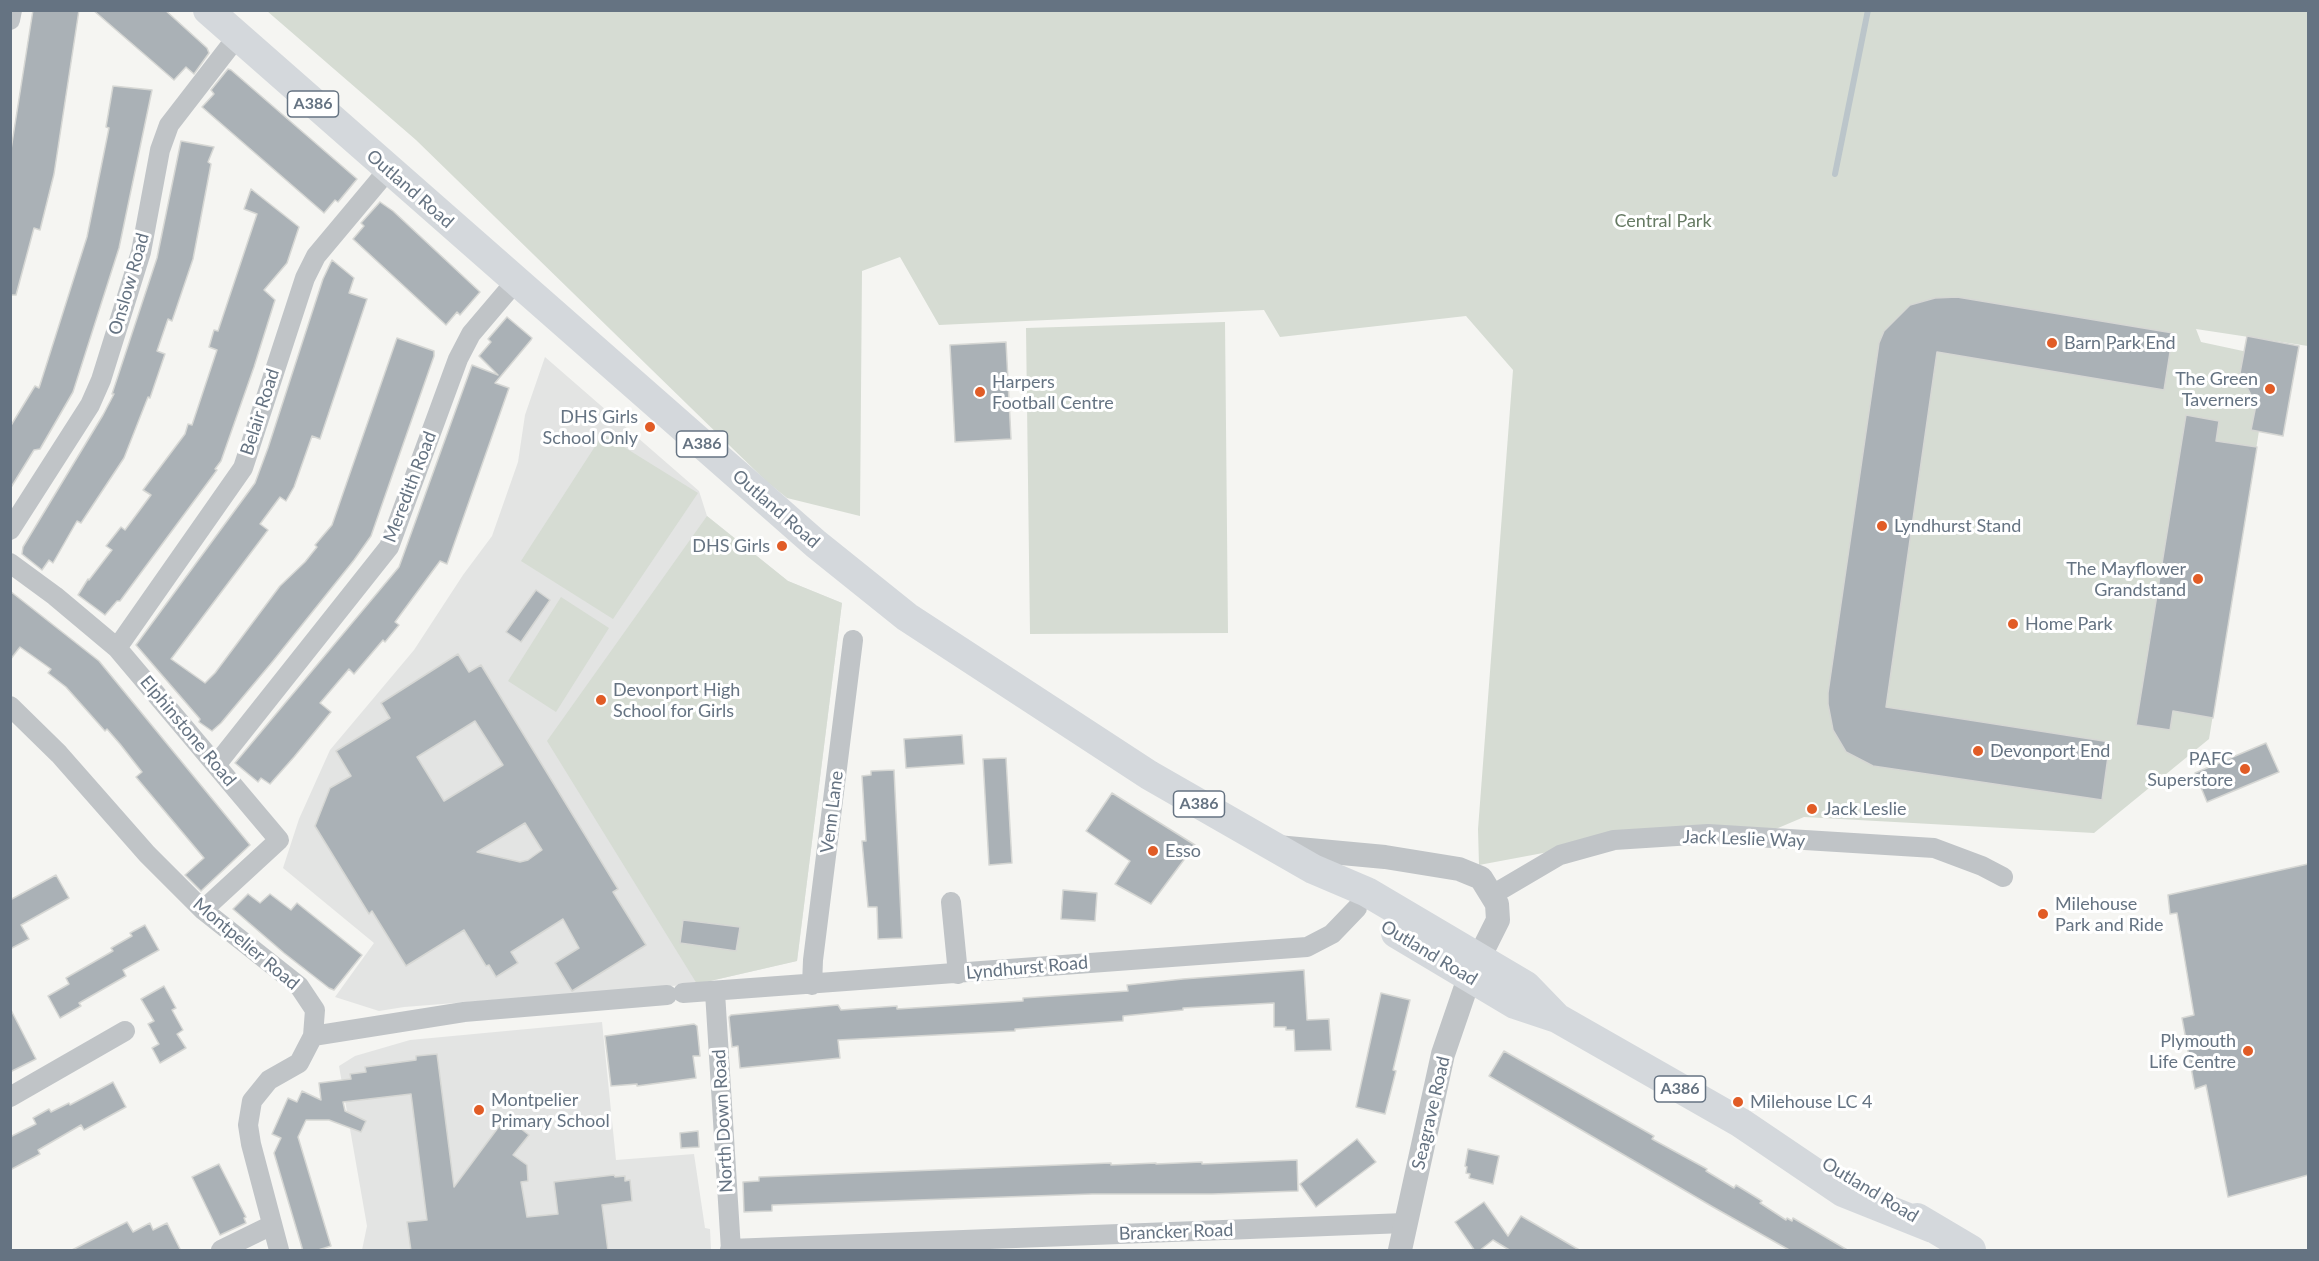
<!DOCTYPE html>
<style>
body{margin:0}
#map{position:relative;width:2319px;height:1261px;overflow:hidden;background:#f5f5f2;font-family:Lato,sans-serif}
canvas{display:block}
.frame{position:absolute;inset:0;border:12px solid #657382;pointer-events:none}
</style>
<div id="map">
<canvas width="2319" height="1261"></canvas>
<div class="frame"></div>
</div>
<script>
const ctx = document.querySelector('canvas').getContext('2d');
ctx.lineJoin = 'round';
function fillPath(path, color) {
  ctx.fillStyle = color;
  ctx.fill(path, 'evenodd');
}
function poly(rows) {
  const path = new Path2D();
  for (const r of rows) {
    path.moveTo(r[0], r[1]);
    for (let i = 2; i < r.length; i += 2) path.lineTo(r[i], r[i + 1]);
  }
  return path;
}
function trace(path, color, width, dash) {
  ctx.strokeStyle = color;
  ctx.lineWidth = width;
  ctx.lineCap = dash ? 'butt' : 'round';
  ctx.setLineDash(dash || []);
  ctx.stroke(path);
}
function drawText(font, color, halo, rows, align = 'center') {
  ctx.font = font + ' Lato,sans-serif';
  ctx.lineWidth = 6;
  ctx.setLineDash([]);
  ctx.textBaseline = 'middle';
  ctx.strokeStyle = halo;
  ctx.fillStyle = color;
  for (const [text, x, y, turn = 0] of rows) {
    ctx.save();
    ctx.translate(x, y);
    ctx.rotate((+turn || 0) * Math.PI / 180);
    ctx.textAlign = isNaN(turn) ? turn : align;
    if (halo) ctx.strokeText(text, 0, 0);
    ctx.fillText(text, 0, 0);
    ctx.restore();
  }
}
const built = poly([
 [545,357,699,491,707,516,788,581,842,603,797,961,697,984,404,1007,379,1011,335,997,374,943,283,868,299,819,330,750,414,650,463,575,492,536,518,462,525,415],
 [602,1022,616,1160,694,1154,705,1228,710,1229,711,1250,362,1250,367,1226,339,1066,355,1056,410,1040]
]);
const green = poly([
 [267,11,2308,11,2308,346,2196,329,2201,342,2271,357,2209,739,2094,833,1804,817,1771,831,1682,827,1479,865,1478,829,1513,370,1466,316,1280,337,1264,310,939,325,900,257,862,271,860,516,787,498,767,482,416,140],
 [1225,322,1228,633,1030,634,1026,328],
 [603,434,698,493,613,619,521,561],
 [707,516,788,581,842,603,797,961,697,984,547,741],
 [561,597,609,628,556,712,508,681]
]);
const stream = poly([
 [1835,174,1868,10]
]);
const building = poly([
 [33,10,79,10,54,174,40,230,34,228,16,295,10,295,10,156,33,10],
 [93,10,165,10,207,48,209,53,194,74,186,67,174,80,93,10],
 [228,69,231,70,357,179,338,202,335,200,324,213,202,107,214,94,211,90,228,69],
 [113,86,152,90,119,248,73,392,40,449,34,450,10,489,10,427,35,386,39,388,87,237,109,128,106,127,113,86],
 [181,141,214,147,208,162,211,164,193,259,172,321,168,319,157,351,165,354,150,398,148,397,124,458,81,523,77,521,53,563,49,560,42,570,22,554,23,547,103,415,114,394,112,394,157,258,181,141],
 [251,189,299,227,287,263,264,290,275,300,254,367,221,461,215,469,217,470,120,601,117,601,105,615,78,595,88,579,89,580,112,550,106,546,121,527,125,530,151,495,143,490,185,434,188,424,192,425,217,350,209,347,214,330,218,331,257,214,244,209,251,189],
 [380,202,393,211,480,292,460,315,457,312,446,325,353,239,364,226,361,223,380,202],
 [332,260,354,278,349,293,367,299,320,439,312,436,294,487,286,501,280,497,260,524,268,530,171,659,205,683,215,673,280,586,305,562,317,547,315,545,332,525,397,338,434,351,434,356,371,536,354,560,273,661,221,723,212,731,199,722,200,719,136,645,255,483,268,448,323,279,332,260],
 [1957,297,2173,333,2164,390,1937,352,1886,707,2110,742,2102,800,1873,766,1846,752,1833,730,1828,704,1828,693,1879,343,1884,331,1910,305,1935,298,1957,297],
 [507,317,532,338,531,340,495,383,509,388,447,564,440,561,395,622,399,625,385,642,383,640,354,674,349,669,320,703,331,712,294,757,270,784,261,778,258,782,235,763,399,567,472,365,498,375,479,356,491,342,488,339,507,317],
 [2247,336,2299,346,2283,436,2251,430,2256,405,2240,373,2247,336],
 [1006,342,1011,439,955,442,950,345,1006,342],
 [2186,415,2219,421,2216,441,2257,447,2213,718,2173,711,2170,730,2136,725,2186,415],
 [536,590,550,600,521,642,506,632,536,590],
 [10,591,99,661,250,845,201,891,185,875,204,858,136,777,142,772,120,744,107,729,105,731,66,687,48,673,51,669,20,647,10,660,10,591],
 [458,654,469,672,481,665,618,889,613,892,646,945,572,991,555,963,579,948,563,919,511,952,518,963,496,977,489,965,486,966,464,930,406,966,372,911,369,914,315,826,330,788,351,776,336,751,390,718,381,703,458,654],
 [475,721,503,765,444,801,417,757,475,721],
 [525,823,542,850,528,860,520,862,477,852,525,823],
 [962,735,964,764,906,768,904,739,962,735],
 [2266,743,2279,772,2207,802,2195,773,2266,743],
 [1006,758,1012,863,989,865,983,759,1006,758],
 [894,770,902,938,878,939,877,907,868,907,862,841,866,841,862,776,871,775,871,771,894,770],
 [1112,793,1195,845,1151,904,1115,884,1130,861,1086,831,1112,793],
 [2308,864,2308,1175,2228,1197,2206,1085,2195,1089,2182,1018,2194,1015,2177,913,2170,914,2168,895,2308,864],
 [56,875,69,898,21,925,29,939,10,949,10,900,56,875],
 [1063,890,1097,893,1095,921,1061,919,1063,890],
 [248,894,260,903,270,894,291,910,297,903,362,955,334,990,329,988,284,953,233,909,248,894],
 [683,920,740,927,736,951,680,943,683,920],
 [145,925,159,950,123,970,126,976,79,1003,81,1006,60,1018,48,996,69,984,66,978,113,951,111,948,132,936,130,933,145,925],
 [1304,970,1307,1020,1329,1019,1331,1050,1295,1051,1294,1030,1286,1030,1286,1027,1274,1027,1274,1003,1183,1008,1183,1010,1123,1016,1123,1021,1015,1029,1015,1031,838,1040,840,1058,740,1068,738,1046,732,1047,729,1017,731,1015,838,1005,841,1010,897,1006,897,1009,1023,1001,1023,998,1128,991,1127,985,1183,979,1304,970],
 [164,986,176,1008,172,1010,183,1030,177,1034,186,1048,160,1063,152,1048,159,1044,148,1024,154,1021,141,999,164,986],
 [1381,993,1410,1000,1393,1070,1396,1071,1385,1114,1356,1107,1381,993],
 [10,1008,36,1059,10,1072,10,1008],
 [694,1024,697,1026,700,1056,693,1056,696,1078,637,1086,637,1084,611,1086,605,1036,694,1024],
 [1504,1051,1654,1136,1652,1139,1707,1169,1706,1171,1734,1188,1736,1185,1762,1201,1760,1203,1786,1220,1787,1218,1792,1221,1793,1218,1849,1251,1791,1251,1713,1207,1489,1076,1504,1051],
 [437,1054,454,1187,506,1117,529,1135,513,1155,527,1165,528,1181,521,1182,527,1217,558,1214,554,1182,614,1175,615,1177,625,1176,625,1181,630,1180,632,1201,602,1205,608,1251,411,1251,407,1222,427,1220,411,1094,343,1102,345,1111,366,1121,361,1132,329,1120,306,1120,298,1137,331,1246,315,1251,303,1251,274,1153,281,1138,272,1134,288,1098,297,1102,302,1091,321,1100,319,1083,351,1079,350,1074,366,1072,365,1067,416,1060,416,1056,437,1054],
 [113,1082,126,1107,84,1130,81,1125,38,1150,40,1154,10,1170,10,1137,36,1124,33,1118,49,1109,51,1112,69,1103,70,1105,113,1082],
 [698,1131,699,1147,681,1148,680,1133,698,1131],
 [1357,1139,1376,1162,1316,1207,1300,1184,1357,1139],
 [1468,1149,1499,1156,1493,1184,1469,1178,1470,1174,1466,1173,1467,1167,1465,1166,1468,1149],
 [1297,1160,1298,1191,1212,1194,1092,1194,772,1205,772,1211,744,1212,743,1182,759,1181,759,1177,1111,1163,1111,1165,1156,1163,1156,1164,1202,1162,1202,1164,1297,1160],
 [219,1164,246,1217,244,1218,246,1223,220,1235,192,1177,219,1164],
 [1484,1202,1508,1236,1521,1216,1581,1251,1511,1251,1493,1240,1479,1251,1475,1251,1455,1222,1484,1202],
 [127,1222,133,1232,150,1223,153,1230,167,1223,181,1251,70,1251,127,1222]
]);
const minor = poly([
 [10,20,12,10],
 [10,530,90,405,101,380,141,252,160,150,169,125,237,37],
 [10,563,55,596,117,648,279,840,203,910],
 [117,648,243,468,305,278,316,256,388,170],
 [10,706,59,754,147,854,203,910,299,986,315,1010,313,1036,299,1063,269,1080,252,1101,248,1125,251,1144,279,1250],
 [216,765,389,547,458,359,471,334,516,281],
 [1492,895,1560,855,1614,840,1708,834,1934,848,1982,866,2003,877],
 [951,902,958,974],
 [812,985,813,960,853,640],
 [715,992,731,1250],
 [683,993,1307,947,1332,934,1357,908],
 [313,1036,464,1012,667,995],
 [10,1097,125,1031],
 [730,1249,1405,1223],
 [221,1250,272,1225]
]);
const tertiary = poly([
 [1277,847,1385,857,1459,869,1481,878,1497,904,1498,920,1469,978,1443,1054,1400,1250]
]);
const primary = poly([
 [208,10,816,544,907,617,1149,775,1313,869,1367,892,1526,986,1557,1018],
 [1396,933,1515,1004,1557,1018,1741,1123,1843,1192,1933,1228],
 [1917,1218,1971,1250]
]);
const markers = [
 [2052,343,6,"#e15c26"],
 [2270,389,6,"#e15c26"],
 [980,392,6,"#e15c26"],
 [650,427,6,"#e15c26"],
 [1882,526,6,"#e15c26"],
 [782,546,6,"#e15c26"],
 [2198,579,6,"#e15c26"],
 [2013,624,6,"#e15c26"],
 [601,700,6,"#e15c26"],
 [1978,751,6,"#e15c26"],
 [2245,769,6,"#e15c26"],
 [1812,809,6,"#e15c26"],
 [1153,851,6,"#e15c26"],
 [2043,914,6,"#e15c26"],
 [2248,1051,6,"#e15c26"],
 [1738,1102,6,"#e15c26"],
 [479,1110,6,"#e15c26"]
];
const shields = [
 [313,104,51],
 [702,444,51],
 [1199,804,51],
 [1680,1089,51]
];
const shieldNames = [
 ["A386",313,104],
 ["A386",702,444],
 ["A386",1199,804],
 ["A386",1680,1089]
];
const streetNames = [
 ["Outland Road",410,189,41],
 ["Onslow Road",129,284,-74],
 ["Belair Road",260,412,-72],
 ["Meredith Road",410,487,-69],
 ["Outland Road",776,509,41],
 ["Elphinstone Road",188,731,50],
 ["Venn Lane",832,812,-83],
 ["Jack Leslie Way",1744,839,2],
 ["Montpelier Road",246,944,40],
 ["Outland Road",1429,953,31],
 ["Lyndhurst Road",1027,968,-5],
 ["Seagrave Road",1431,1113,-77],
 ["North Down Road",723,1121,-93],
 ["Outland Road",1870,1190,31],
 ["Brancker Road",1176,1232,-2]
];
const parkNames = [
 ["Central Park",1663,221]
];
const poiNames = [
 ["Barn Park End",2064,343],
 ["The Green",2258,379,"right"],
 ["Taverners",2258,400,"right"],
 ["Harpers",992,382],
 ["Football Centre",992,403],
 ["DHS Girls",638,417,"right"],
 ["School Only",638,438,"right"],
 ["Lyndhurst Stand",1894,526],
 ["DHS Girls",770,546,"right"],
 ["The Mayflower",2186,569,"right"],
 ["Grandstand",2186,590,"right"],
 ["Home Park",2025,624],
 ["Devonport High",613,690],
 ["School for Girls",613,711],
 ["Devonport End",1990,751],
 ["PAFC",2233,759,"right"],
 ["Superstore",2233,780,"right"],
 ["Jack Leslie",1824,809],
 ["Esso",1165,851],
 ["Milehouse",2055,904],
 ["Park and Ride",2055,925],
 ["Plymouth",2236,1041,"right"],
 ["Life Centre",2236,1062,"right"],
 ["Montpelier",491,1100],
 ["Primary School",491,1121],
 ["Milehouse LC 4",1750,1102]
];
fillPath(built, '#e3e4e3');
fillPath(green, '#d6dcd3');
trace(stream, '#bbc5ca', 6);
fillPath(building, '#aab1b6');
trace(building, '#d6d7d4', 1.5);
trace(minor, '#c0c4c7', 20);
trace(tertiary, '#c0c4c7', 24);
trace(primary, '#d4d8dc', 30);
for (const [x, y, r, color] of markers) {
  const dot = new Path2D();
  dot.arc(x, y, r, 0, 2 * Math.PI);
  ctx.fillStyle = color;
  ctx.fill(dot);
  trace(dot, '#fff', 2);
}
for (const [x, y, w] of shields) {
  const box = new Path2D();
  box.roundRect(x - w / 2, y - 13, w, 26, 4.5);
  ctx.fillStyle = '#fff';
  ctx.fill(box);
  trace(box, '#657382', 1.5);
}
drawText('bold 16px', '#657382', null, shieldNames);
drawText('18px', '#657382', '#fff', streetNames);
drawText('18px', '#667a63', '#fff', parkNames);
drawText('18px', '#657382', '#fff', poiNames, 'left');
</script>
